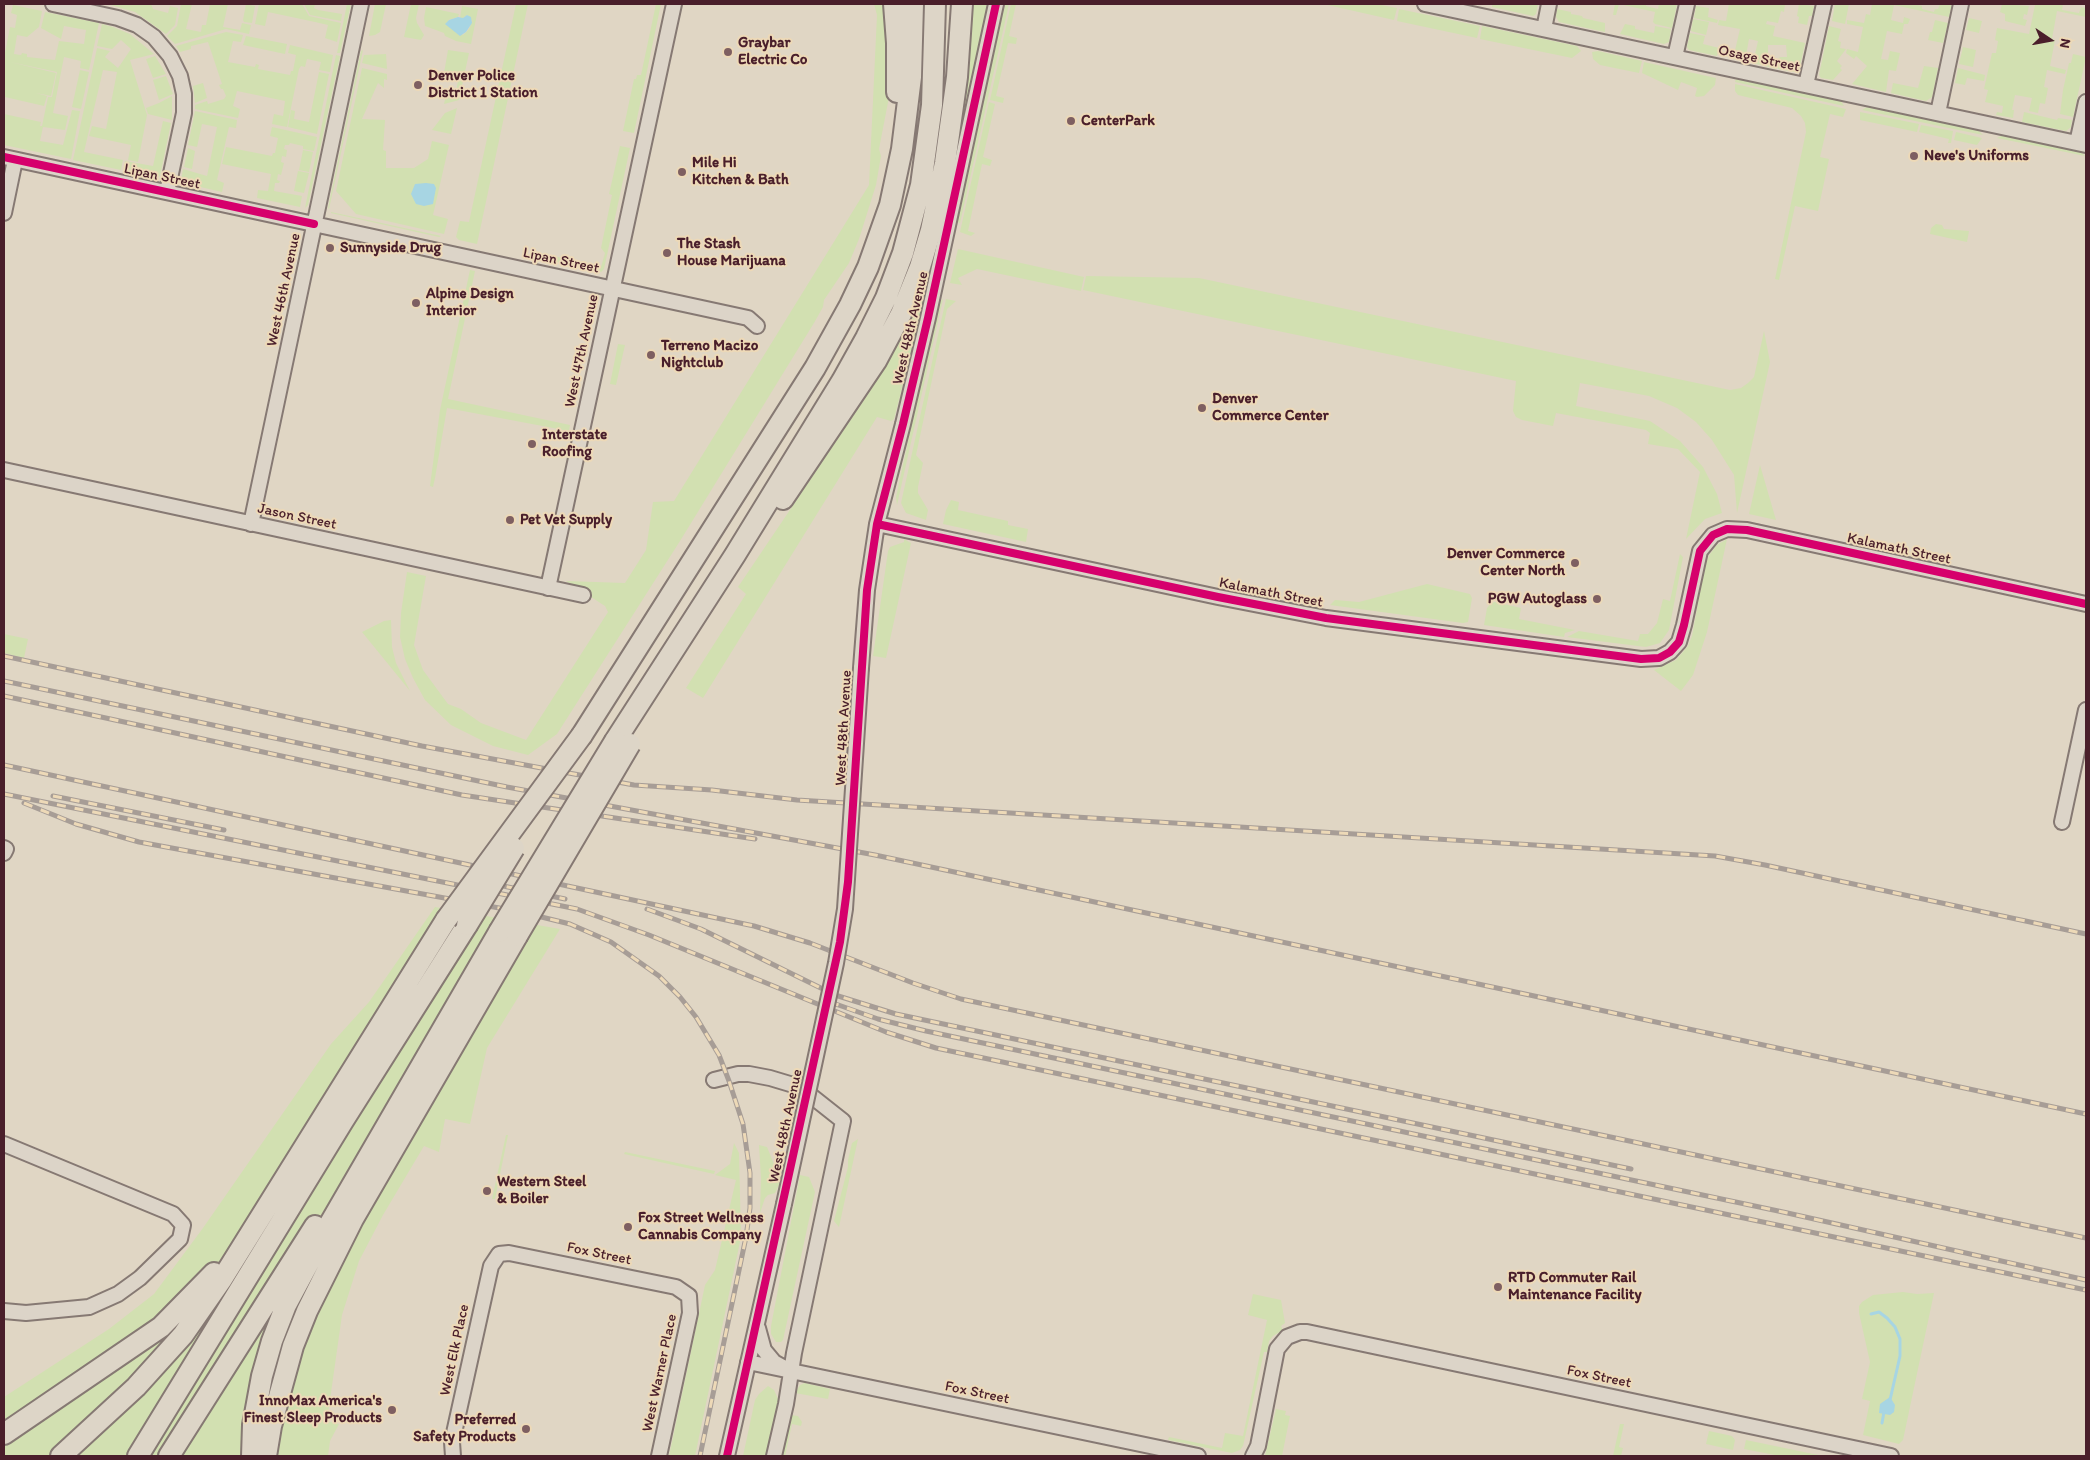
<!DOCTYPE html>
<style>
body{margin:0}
#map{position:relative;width:2090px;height:1460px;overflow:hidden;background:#e0d6c4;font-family:Itim,sans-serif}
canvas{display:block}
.frame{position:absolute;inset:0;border:5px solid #4a1f2b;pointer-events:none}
.north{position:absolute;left:2025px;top:15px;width:50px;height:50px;-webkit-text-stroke:4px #edd9b7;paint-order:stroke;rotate:102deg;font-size:14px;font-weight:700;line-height:20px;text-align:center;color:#4a1f2b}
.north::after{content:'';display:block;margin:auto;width:18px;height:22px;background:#4a1f2b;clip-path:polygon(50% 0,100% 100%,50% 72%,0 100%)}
</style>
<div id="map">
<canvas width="2090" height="1460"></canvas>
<div class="frame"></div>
<div class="north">N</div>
</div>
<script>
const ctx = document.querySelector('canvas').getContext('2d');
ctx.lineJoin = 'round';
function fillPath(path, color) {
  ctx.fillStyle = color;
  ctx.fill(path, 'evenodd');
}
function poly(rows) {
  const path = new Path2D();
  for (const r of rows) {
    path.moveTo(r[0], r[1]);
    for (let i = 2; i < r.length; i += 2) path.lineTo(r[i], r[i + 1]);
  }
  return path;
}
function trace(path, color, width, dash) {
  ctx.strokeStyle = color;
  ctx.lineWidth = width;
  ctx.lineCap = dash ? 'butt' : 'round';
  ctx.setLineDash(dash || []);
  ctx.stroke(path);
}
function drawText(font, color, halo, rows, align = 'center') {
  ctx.font = font + ' Itim,sans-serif';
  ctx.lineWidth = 4;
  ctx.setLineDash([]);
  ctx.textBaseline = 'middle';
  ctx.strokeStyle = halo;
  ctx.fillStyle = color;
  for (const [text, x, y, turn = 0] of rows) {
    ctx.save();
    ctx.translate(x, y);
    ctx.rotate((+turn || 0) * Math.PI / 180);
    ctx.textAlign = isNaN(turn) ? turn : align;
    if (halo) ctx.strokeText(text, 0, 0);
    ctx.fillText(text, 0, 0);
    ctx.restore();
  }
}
const green = poly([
 [107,4,151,4,153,9,168,13,170,6,178,8,175,25,166,34,135,12],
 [181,4,192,4,186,29,201,32,202,25,206,25,210,4,230,4,228,4,223,27,240,30,242,23,251,25,249,34,226,29,175,44,167,36,177,26],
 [246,4,255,6,252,23,244,22,243,20],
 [259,4,302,4,309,16,341,23,337,42,325,38,328,25,315,22,268,12,265,26,255,24],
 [304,4,315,4,314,8,318,10,342,14,341,21,310,15],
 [347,4,351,4,340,53,337,53],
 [375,4,386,4,380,32,375,35,369,36],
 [411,4,419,4,416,18,417,23,424,35,421,40,404,37],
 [516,4,528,4,477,244,459,240,456,237,460,221,469,222],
 [656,4,661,4,634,133,623,131,634,79,636,79,637,75,641,75],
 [874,4,888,4,890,92,879,149,881,156,876,185,859,239,849,263,824,300,823,307,814,323,680,541,557,734,528,755,493,746,451,725,425,700,413,678,405,659,400,637,401,613,407,572,426,576,414,645,423,670,448,704,461,709,481,723,526,740,608,612,605,606,566,581,625,583,646,550,653,502,674,501,869,185,877,15],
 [973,4,988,4,966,115,961,114],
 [1005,4,1009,4,960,223,957,222],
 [1011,4,1016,4,1009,36,1017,38,1016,44,1008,43,996,96,1004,98,1003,103,990,100],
 [1323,4,1376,4,1397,8,1394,20],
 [1492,4,1538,4,1536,14,1533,16,1492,7],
 [1615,4,1646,4,1646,6,1658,9,1659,4,1677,4,1672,28,1655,24,1653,22,1655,12,1619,4,1616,15,1613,15],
 [1729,4,1785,4,1784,12,1781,11,1778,23,1767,21,1766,24,1775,26,1773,36,1805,43,1799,71,1795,72,1778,69,1778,59,1780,57,1787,57,1786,45,1768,45,1768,56,1770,59,1777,59,1777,69,1753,63,1758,41,1749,39,1745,61,1733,59,1740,29,1718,25,1719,20,1726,21],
 [1799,4,1814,6,1812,16,1809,16,1807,25,1798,23,1799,17,1797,16],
 [1835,4,1849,4,1845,24,1832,21],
 [1872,4,1913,4,1922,6,1922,9,1934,12,1935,9,1938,9,1940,4,1952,4,1949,17,1894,5,1891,20,1903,23,1904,17,1910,19,1908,24,1904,24,1902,34,1887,31,1881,59,1888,60,1890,51,1900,53,1896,71,1889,70,1886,92,1852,84,1867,66,1856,56,1854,59,1846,53,1847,49,1858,52,1863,27,1847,24,1847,20,1864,23,1866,14,1870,15],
 [2002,4,2029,6,2027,15,2024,14,2023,19,2027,20,2025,26,2005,21,2005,14,2000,12],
 [2030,4,2063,4,2062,10,2079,13,2081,7,2086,8,2086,17,2057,11,2052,39,2055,40,2050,66,2066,70,2065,74,2047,70,2044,87,2048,88,2045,104,2040,103,2038,113,2029,111,2032,98,2015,95,2012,110,2014,110,2013,118,1996,115,1997,112,2002,113,2003,106,1985,102,1988,90,1984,89,1992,53,1996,53,1998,41,1995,40,1997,28,2029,34,2035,5],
 [13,5,42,11,39,27,27,37,17,35,14,54,21,55,22,53,27,54,27,57,55,60,59,41,84,44,86,30,64,26,61,39,41,28,45,12,99,23,89,70,80,68,81,61,64,57,53,113,68,116,65,130,43,127,40,141,63,145,72,110,80,111,71,159,4,145,4,114,41,122,40,126,42,126,48,97,52,97,57,72,10,62,56,73,51,96,36,93,47,96,44,106,5,97,4,99,4,58,10,27,15,28,17,15,11,13],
 [462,6,478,9,471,44,456,41,445,36,444,33,425,26,424,18,426,7,459,14,458,17,448,20,463,35,469,29,472,21,467,15,463,18,460,18],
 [1696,6,1709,8,1708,17,1718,20,1717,23,1694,18],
 [1399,9,1480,26,1477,38,1397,21],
 [1557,9,1571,12,1571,14,1582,16,1583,18,1605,23,1605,32,1559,22,1556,17],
 [1969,18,1982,21,1979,33,1966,30],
 [1693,19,1709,22,1706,35,1691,31],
 [1935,20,1948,23,1943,43,1928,40,1930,32,1932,32],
 [102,24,113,27,130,34,154,54,130,60,147,115,138,162,128,160,131,145,89,136,92,126,106,129,117,72,103,70,84,152,123,160,121,170,73,160,97,48,110,51,105,57,118,68,131,49,121,40,112,49,97,46],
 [1625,24,1635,26,1635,29,1654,33,1655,26,1671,29,1669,42,1664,44,1620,34],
 [1482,26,1577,46,1581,51,1572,58,1480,39],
 [1829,26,1841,29,1838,41,1841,42,1840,48,1846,49,1837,61,1842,66,1840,68,1842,70,1833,80,1821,78,1819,75],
 [226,32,243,35,241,42,233,41,228,62,255,67,256,64,259,65,258,69,290,75,291,71,293,71,296,55,288,53,290,45,333,55,330,72,319,70,321,62,307,59,305,67,301,66,299,69,287,127,272,124,274,114,283,116,285,101,237,91,233,106,240,109,238,118,195,109,195,105,207,101,208,104,224,99,226,96,223,89,221,89,219,85,222,84,208,42,191,46,191,49,180,52,176,46],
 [1690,33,1705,36,1703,44,1719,48,1717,56,1689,50,1687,47],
 [246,36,287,44,285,54,243,45],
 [1963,47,1976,50,1973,67,1959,64],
 [363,50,329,209,328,208,361,51],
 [448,50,469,53,459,100,444,104,446,95,455,96,459,76,444,73],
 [1598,51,1642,61,1639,73,1600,65,1593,59,1592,52],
 [386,54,387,69,362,63,364,55],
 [2073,54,2086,57,2073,117,2060,114,2063,90,2069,63,2071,63],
 [336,55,340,56,308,205,305,208],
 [155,56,166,74,153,78,146,59],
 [1644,62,1716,78,1715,85,1704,96,1697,97,1695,96,1697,88,1681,82,1678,90,1642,73],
 [1924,66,1938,68,1932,97,1926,101,1891,93,1893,83,1918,88],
 [362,68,387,74,387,80,384,79,384,88,378,83,362,119,385,120,383,150,386,151,386,168,414,168,428,159,432,141,449,145,433,215,448,219,444,234,356,214,336,191],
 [1958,68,1985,75,1984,81,1967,78,1965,85,1955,83],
 [80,70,89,72,81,109,72,107],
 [319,72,329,74,317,134,288,127,291,110,295,111,294,119,309,122],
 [166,76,173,94,159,100,153,80],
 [1736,78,1841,101,1844,106,1735,82],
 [203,83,207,98,195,103,193,86],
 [1735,84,1846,109,1843,117,1830,114,1820,157,1829,159,1818,211,1795,206,1779,280,1775,279,1806,132,1805,123,1801,116,1792,108,1738,95,1735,91],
 [172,96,172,120,148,114,146,108,159,103],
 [989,102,995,104,983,157,992,160,990,166,982,164,968,231,975,233,971,236,960,232],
 [1867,107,1978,130,1983,135,1862,110],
 [457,108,451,134,432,130,445,113],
 [195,111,237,120,236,128,229,127,217,180,224,183,222,192,183,183,181,180,183,169,207,176,217,127,202,124,197,147,188,145],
 [1860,112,1919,124,1917,132,1860,120],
 [2024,112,2057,120,2058,118,2072,120,2071,127,2066,131,2022,122],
 [163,121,171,123,160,176,157,178,123,171,125,161,153,166],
 [1921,125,1953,131,1951,143,1948,143,1949,139,1919,132],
 [272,127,317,137,314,151,303,149,303,146,290,143,289,145,285,145,284,149,287,150,286,157,282,156,281,162,284,163,281,175,278,174,277,180,280,181,279,183,275,183,274,191,302,196,300,207,257,198,258,190,268,191,271,174,222,164,226,147,272,156,273,153,275,153,278,138,270,136],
 [1956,132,1982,138,1977,145,1954,140],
 [2003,135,2081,152,2085,156,1997,138],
 [620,146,630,148,604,269,601,272,553,261,554,256,601,267,605,253,601,248,612,195,609,194],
 [188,148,195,151,192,169,184,167],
 [303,150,313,152,309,172,299,170],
 [298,171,309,173,304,193,294,191],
 [331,212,441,236,439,237,331,213],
 [1936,224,1942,225,1944,229,1969,231,1967,242,1930,234,1931,228],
 [958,249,1084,277,1081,291,977,269,958,278,962,285,950,283],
 [470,270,475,271,448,399,570,425,569,431,447,408,435,478,433,487,430,486,440,410],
 [1086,276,1199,278,1730,390,1741,388,1748,383,1754,377,1764,331,1770,362,1737,513,1734,475,1712,440,1696,422,1677,408,1649,396,1580,383,1576,406,1650,421,1680,441,1703,467,1717,494,1722,513,1705,519,1686,539,1700,472,1678,449,1648,444,1650,433,1646,430,1556,413,1553,426,1522,420,1516,417,1513,411,1516,381,1083,290],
 [924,283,928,289,894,419,891,421,877,417,703,698,686,688,746,594,738,587,868,394,911,313],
 [943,299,897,505,896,497,938,303],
 [946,299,956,301,947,309,916,455,923,463,918,487,918,493,928,510,926,520,906,513,901,503],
 [618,344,625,345,616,385,610,384],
 [1760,465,1776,520,1749,514],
 [951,500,959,502,958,510,1008,521,1008,525,1028,529,1026,542,943,524,946,510],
 [904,539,911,543,886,658,873,656,888,551,890,547,904,542],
 [1727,539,1707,632,1693,675,1681,691,1654,670,1676,660,1688,646,1692,636,1705,565,1710,554,1717,545],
 [1680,554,1683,557,1669,630,1660,643,1646,647,1567,637,1579,631,1638,641,1640,634,1648,634,1657,623,1663,599,1670,601],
 [1427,584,1470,594,1472,598,1468,622,1463,623,1330,605,1335,600,1359,602],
 [1495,602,1521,608,1519,619,1575,630,1565,633,1564,637,1484,625,1487,608,1491,603],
 [391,620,392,647,396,663,410,691,362,632,384,621],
 [4,634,28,639,24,658,4,653],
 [435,907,560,929,487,1048,470,1124,445,1119,439,1152,424,1146,383,1215,359,1261,342,1315,327,1421,339,1424,330,1441,328,1456,4,1456,4,1397,109,1329,154,1294,203,1228,331,1044,369,1002],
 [506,1135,508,1135,495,1199,492,1199],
 [858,1139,839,1227,834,1221,848,1167,848,1160,852,1143],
 [734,1143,739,1153,741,1237,695,1456,669,1456,705,1285,715,1270,736,1180,715,1175,730,1164],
 [759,1145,767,1147,781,1181,775,1193,768,1195,765,1198,760,1213,761,1178],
 [625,1152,715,1171,714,1174,624,1154],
 [800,1175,809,1177,815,1192,783,1340,781,1342,776,1342,771,1334,771,1326],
 [1903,1292,1917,1294,1934,1293,1903,1440,1899,1444,1863,1435,1870,1401,1862,1399,1870,1362,1859,1313,1859,1306,1862,1302,1873,1295],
 [1253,1294,1281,1300,1285,1323,1281,1326,1283,1330,1273,1336,1269,1341,1267,1352,1264,1352,1243,1446,1240,1450,1232,1453,1168,1440,1169,1437,1222,1448,1225,1433,1243,1436,1267,1320,1248,1315],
 [805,1383,830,1389,828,1399,795,1393,800,1385],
 [768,1386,774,1390,779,1401,767,1456,743,1456,755,1400,759,1394],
 [1276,1409,1286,1411,1285,1415,1290,1416,1282,1456,1265,1456],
 [791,1415,798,1416,802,1422,801,1426,792,1424,785,1456,782,1456],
 [1620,1424,1624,1424,1619,1447,1623,1448,1621,1456,1613,1456],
 [1709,1431,1732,1436,1735,1440,1733,1450,1706,1444],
 [1746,1440,1823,1456,1780,1456,1744,1449]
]);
const water = poly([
 [467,15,471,17,472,23,466,32,460,36,445,24,449,20,458,17,463,18],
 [426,183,434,184,436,188,433,204,424,206,416,204,411,194,415,184],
 [1890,1397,1895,1405,1894,1412,1890,1415,1879,1413,1880,1404]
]);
const stream = poly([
 [1871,1314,1879,1312,1887,1318,1895,1327,1900,1339,1900,1356,1890,1400],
 [1882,1423,1884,1412]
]);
const minor = poly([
 [53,4,118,18,137,25,154,37,170,56,180,76,184,94,184,113,167,192],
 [1425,4,2086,145],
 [1544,29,1549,4],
 [1675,57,1687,4],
 [1806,85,1824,4],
 [1938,113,1961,4],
 [2077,143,2086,102],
 [4,157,748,318,757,326],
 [4,213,15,160],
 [4,470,583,595],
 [251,524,361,4],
 [877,524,1218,597,1326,618,1641,659,1659,658,1670,652,1679,642,1684,625,1700,551,1713,535,1727,529,1747,530,2086,604],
 [548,588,674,4],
 [861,668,867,590,877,524,903,424,928,318,996,4],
 [2062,822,2086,710],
 [4,848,6,849,4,853],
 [714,1080,738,1074,749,1074,770,1078,800,1087,843,1121,794,1353,786,1404,774,1456],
 [4,1144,173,1214,183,1225,180,1239,140,1278,118,1294,89,1307,26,1313,4,1311],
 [758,1328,764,1350,774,1362,783,1367],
 [748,1362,1198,1456],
 [453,1456,452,1442,491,1266,499,1254,509,1253,676,1287,689,1296,690,1313,659,1456],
 [727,1456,784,1204],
 [1253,1456,1258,1446,1277,1349,1287,1337,1300,1332,1307,1332,1891,1456]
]);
const highway = poly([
 [894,4,897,43,897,92],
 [783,499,876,361,901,314,920,267,931,230,945,163,957,77,962,4],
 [582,735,815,368,850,305,868,267,890,205,902,149,911,77,913,4],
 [615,741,735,555,842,381,866,338,886,298,903,253,921,185,932,105,935,4],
 [4,1434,161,1327,214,1273],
 [61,1456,136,1387,183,1335,222,1279,446,920],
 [138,1456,343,1121,467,925],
 [169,1456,315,1226],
 [252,1456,253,1425,262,1376,272,1341,286,1305,329,1225,499,932],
 [266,1456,271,1426,293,1346,307,1311,353,1219,517,936]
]);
const rail = poly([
 [4,656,422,746,634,785,712,790,797,800,1715,856,1765,865,2086,934],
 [4,681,507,787,875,855,2086,1114],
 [4,696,462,795,755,839],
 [4,765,754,926,810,943,913,983,961,999,2086,1238],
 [4,794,577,909,649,935,886,1032,936,1048,2086,1290],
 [53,796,224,830],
 [24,803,76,824,139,842,521,912,570,924,611,942,659,976,680,997,696,1017,719,1055,729,1081,743,1124,750,1173,750,1208,746,1237,700,1456],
 [489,883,565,899],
 [647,909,701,929,835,995,896,1014,1631,1169],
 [830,1002,878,1019,926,1031,1783,1212,2086,1280]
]);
const minorBridge = poly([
 [784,1204,836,963,845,909,861,668]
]);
const highwayBridge = poly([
 [446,920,582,735],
 [467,925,514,848],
 [499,932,615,741],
 [517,936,630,744]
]);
const cycleway = poly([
 [4,157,314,224],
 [877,524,1218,597,1326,618,1641,659,1659,658,1670,652,1679,642,1684,625,1700,551,1713,535,1727,529,1747,530,2086,604],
 [727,1456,840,942,848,882,867,590,877,524,903,424,928,318,996,4]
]);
const markers = [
 [728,52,5,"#7e5f61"],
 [418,85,5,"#7e5f61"],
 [1071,121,5,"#7e5f61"],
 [1914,156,5,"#7e5f61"],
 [682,172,5,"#7e5f61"],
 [330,248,5,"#7e5f61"],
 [667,253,5,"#7e5f61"],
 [416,303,5,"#7e5f61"],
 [651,355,5,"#7e5f61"],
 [1202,408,5,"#7e5f61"],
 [532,444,5,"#7e5f61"],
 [510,520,5,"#7e5f61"],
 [1575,563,5,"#7e5f61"],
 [1597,599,5,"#7e5f61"],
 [487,1191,5,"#7e5f61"],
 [628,1227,5,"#7e5f61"],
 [1498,1287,5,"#7e5f61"],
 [392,1410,5,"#7e5f61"],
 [526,1429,5,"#7e5f61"]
];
const poiNames = [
 ["Graybar",738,43],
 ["Electric Co",738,60],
 ["Denver Police",428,76],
 ["District 1 Station",428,93],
 ["CenterPark",1081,121],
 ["Neve's Uniforms",1924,156],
 ["Mile Hi",692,163],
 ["Kitchen & Bath",692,180],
 ["The Stash",677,244],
 ["House Marijuana",677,261],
 ["Sunnyside Drug",340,248],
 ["Alpine Design",426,294],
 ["Interior",426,311],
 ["Terreno Macizo",661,346],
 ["Nightclub",661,363],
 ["Denver",1212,399],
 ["Commerce Center",1212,416],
 ["Interstate",542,435],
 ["Roofing",542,452],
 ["Pet Vet Supply",520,520],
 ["Denver Commerce",1565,554,"right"],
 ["Center North",1565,571,"right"],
 ["PGW Autoglass",1587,599,"right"],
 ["Western Steel",497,1182],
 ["& Boiler",497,1199],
 ["Fox Street Wellness",638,1218],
 ["Cannabis Company",638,1235],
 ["RTD Commuter Rail",1508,1278],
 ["Maintenance Facility",1508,1295],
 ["InnoMax America's",382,1401,"right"],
 ["Finest Sleep Products",382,1418,"right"],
 ["Preferred",516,1420,"right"],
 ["Safety Products",516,1437,"right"]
];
const streetNames = [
 ["Osage Street",1759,59,12],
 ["Lipan Street",162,177,12],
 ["Lipan Street",561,261,12],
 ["West 46th Avenue",284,290,-78],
 ["West 48th Avenue",911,328,-77],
 ["West 47th Avenue",582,351,-78],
 ["Jason Street",297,517,12],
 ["Kalamath Street",1899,549,12],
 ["Kalamath Street",1271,593,11],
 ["West 48th Avenue",844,728,-87],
 ["West 48th Avenue",786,1126,-78],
 ["Fox Street",599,1254,12],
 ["West Elk Place",455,1350,-78],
 ["West Warner Place",660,1373,-78],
 ["Fox Street",1599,1377,12],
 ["Fox Street",977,1393,12]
];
fillPath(green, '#d2e0b1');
fillPath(water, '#a7d5e3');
trace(stream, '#a7d5e3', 3);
trace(minor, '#867973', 18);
trace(highway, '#867973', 24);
trace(minor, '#dcd4c8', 14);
trace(highway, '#ddd5c7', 20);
trace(rail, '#a79d96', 5);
trace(rail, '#edd9b7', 3, [9]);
trace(minorBridge, '#867973', 18, []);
trace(highwayBridge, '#867973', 24, []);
trace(minorBridge, '#dcd4c8', 14);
trace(highwayBridge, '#ddd5c7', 20);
trace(cycleway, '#d6006c', 8);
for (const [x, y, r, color] of markers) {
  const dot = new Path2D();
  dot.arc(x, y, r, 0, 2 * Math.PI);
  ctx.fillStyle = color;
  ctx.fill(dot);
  trace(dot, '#edd9b7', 2);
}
drawText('bold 15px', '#4a1f2b', '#edd9b7', poiNames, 'left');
drawText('15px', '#4a1f2b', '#edd9b7', streetNames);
</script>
